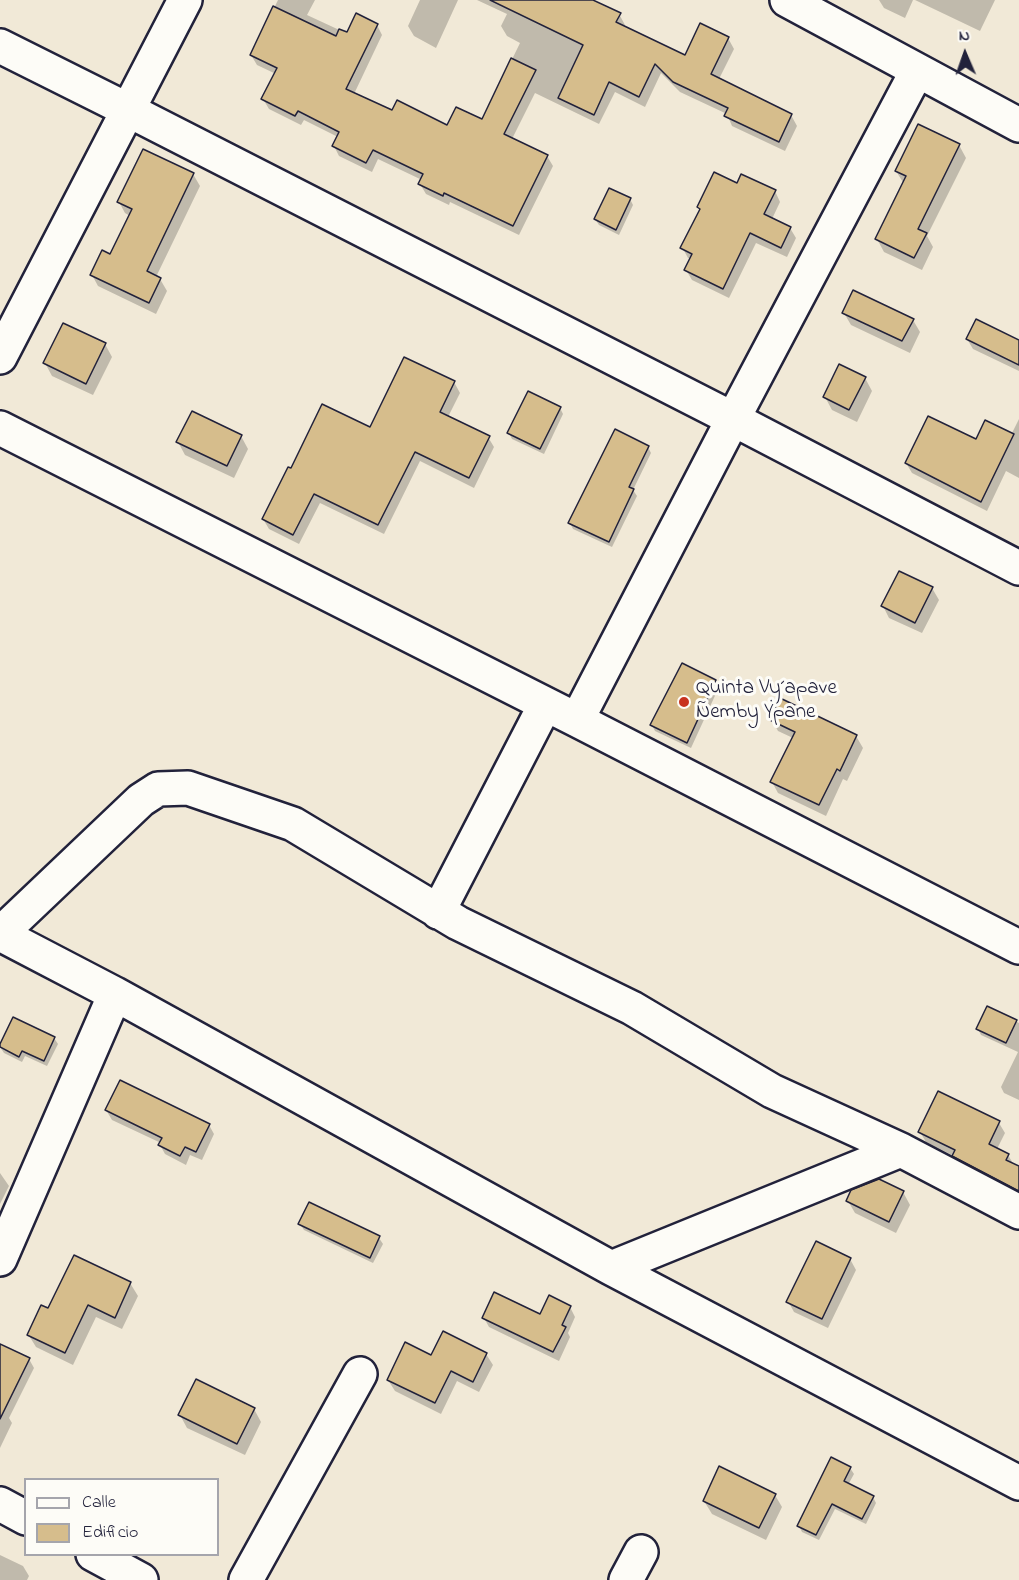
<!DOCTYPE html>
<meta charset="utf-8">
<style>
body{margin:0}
#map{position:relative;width:1019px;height:1580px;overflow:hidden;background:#f1e9d7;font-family:"Indie Flower",sans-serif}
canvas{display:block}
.legend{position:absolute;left:24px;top:1478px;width:195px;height:78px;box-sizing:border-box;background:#fdfcf7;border:2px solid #a5a5ac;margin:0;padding:8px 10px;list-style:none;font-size:18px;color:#22223b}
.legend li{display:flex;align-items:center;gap:12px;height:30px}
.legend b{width:30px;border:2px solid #a5a5ac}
.north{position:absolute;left:935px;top:24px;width:60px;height:60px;-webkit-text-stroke:4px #fdfcf7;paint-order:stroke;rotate:358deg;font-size:16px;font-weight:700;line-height:24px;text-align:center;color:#22223b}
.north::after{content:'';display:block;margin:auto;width:21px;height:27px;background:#22223b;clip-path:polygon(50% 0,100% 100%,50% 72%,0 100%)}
</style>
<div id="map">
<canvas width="1019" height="1580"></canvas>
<ul class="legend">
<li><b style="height:8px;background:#fdfcf7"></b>Calle</li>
<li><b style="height:16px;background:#d6bd8c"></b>Edificio</li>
</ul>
<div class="north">N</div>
</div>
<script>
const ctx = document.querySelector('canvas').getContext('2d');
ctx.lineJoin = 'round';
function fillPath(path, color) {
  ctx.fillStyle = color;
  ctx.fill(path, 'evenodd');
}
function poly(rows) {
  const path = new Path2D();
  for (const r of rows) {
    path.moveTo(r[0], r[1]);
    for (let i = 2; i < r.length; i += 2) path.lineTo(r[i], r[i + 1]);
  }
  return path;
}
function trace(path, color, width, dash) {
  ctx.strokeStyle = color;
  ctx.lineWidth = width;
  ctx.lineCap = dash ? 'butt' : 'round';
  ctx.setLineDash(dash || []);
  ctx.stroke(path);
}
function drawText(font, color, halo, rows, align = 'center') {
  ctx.font = font + ' "Indie Flower",sans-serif';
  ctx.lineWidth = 6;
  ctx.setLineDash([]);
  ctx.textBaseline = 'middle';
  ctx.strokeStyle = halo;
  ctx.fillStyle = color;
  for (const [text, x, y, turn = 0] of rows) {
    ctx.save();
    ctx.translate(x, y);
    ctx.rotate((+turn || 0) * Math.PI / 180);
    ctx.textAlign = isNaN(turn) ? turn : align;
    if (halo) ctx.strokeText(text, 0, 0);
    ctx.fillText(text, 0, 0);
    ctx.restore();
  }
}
const shadow = poly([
 [278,0,315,0,307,15,348,34,377,25,382,35,354,94,393,112,448,127,482,121,520,43,507,36,501,26,507,14,477,0,589,0,619,14,625,25,624,27,686,57,728,38,734,49,719,79,791,115,797,126,785,151,732,126,727,114,680,92,661,73,645,107,615,92,599,124,535,93,512,139,547,156,553,166,519,235,450,202,449,205,426,194,420,184,422,180,378,159,372,172,339,156,334,146,338,137,304,120,301,125,269,109,263,99,276,74,257,65,251,55],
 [420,0,458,0,436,48,414,36,408,26],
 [879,0,913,0,905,18,884,8],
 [915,0,995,0,980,31],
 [959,145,966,158,927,236,933,247,922,270,884,252,877,239,904,184,896,171],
 [193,174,200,186,156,277,160,279,167,291,156,314,98,286,92,275,111,256,130,216,125,213,119,202],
 [737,185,775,191,780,202,772,219,790,228,796,238,787,257,756,243,729,298,692,280,686,270,691,259,688,258,682,247,701,211,698,207],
 [630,199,633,205,619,235,599,225,595,219],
 [844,313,913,320,920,332,910,353,851,325],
 [967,339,1019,341,1019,371,973,349],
 [105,344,112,357,93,395,52,376,45,363],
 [865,378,872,391,857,422,832,410,825,397],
 [454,382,460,393,448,417,488,437,494,447,474,488,420,461,384,534,320,503,299,544,269,529,263,519,292,470],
 [560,408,563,414,544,454,512,439,509,433],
 [1019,419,1019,478,1006,471,987,511,912,473,906,463,977,441,1011,435],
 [241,436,248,449,234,478,185,455,178,442],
 [648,447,651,453,633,490,637,496,612,547,573,529,570,523],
 [932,588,939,600,922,633,889,618,883,606],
 [715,681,719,687,691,748,655,731,652,725],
 [772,720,856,736,863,748,847,781,843,779,826,816,778,793,772,782,793,738,778,731],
 [988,1008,1019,1023,1019,1100,1004,1093,1001,1087,1018,1052,981,1035,978,1029],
 [54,1038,58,1044,47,1066,25,1056,22,1062,4,1053,0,1047],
 [106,1110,209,1125,214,1134,202,1160,190,1155,186,1165,165,1154,160,1145,161,1143,112,1120],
 [999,1123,1005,1133,997,1149,1008,1155,1014,1165,1019,1167,1019,1192,1017,1196,960,1166,954,1156,926,1142,920,1132],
 [0,1173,9,1186,0,1204],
 [903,1192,910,1205,896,1233,855,1213,848,1201],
 [300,1224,379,1238,383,1244,373,1263,304,1230],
 [850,1259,856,1270,828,1328,794,1312,788,1301],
 [130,1283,138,1296,122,1329,96,1317,73,1365,36,1347,28,1334,49,1310],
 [570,1307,575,1317,568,1333,570,1337,559,1361,489,1327,484,1318,540,1316],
 [0,1345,29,1359,34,1368,9,1418,12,1423,0,1448],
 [486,1354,493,1365,479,1392,457,1381,441,1414,395,1391,388,1380,432,1357],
 [254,1409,261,1422,245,1455,187,1428,180,1415],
 [850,1468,854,1474,848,1485,873,1497,876,1503,866,1524,835,1509,819,1540,802,1532,799,1526],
 [775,1495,782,1507,766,1540,712,1514,704,1501],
 [0,1555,23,1566,29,1576,27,1580,0,1580]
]);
const building = poly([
 [490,0,593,0,621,13,616,22,685,55,700,23,729,37,711,74,792,114,779,142,724,116,728,108,673,82,655,64,639,97,609,82,594,115,558,98,583,45,490,0],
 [273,6,336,36,339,29,347,32,356,13,378,24,346,89,392,110,397,100,447,125,456,107,482,119,511,58,536,70,504,134,548,155,513,226,444,193,443,196,418,184,423,174,373,150,366,163,332,146,339,132,298,111,295,116,261,99,277,68,250,55,273,6],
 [918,124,960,144,918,229,927,233,914,258,875,239,906,176,895,171,918,124],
 [143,149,194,173,147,271,161,278,149,303,90,275,102,250,110,254,132,209,117,202,143,149],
 [714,172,737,183,741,174,776,190,764,214,791,227,781,248,750,233,723,289,684,270,692,254,680,248,700,209,697,207,714,172],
 [609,188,631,198,616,230,594,219,609,188],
 [853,290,914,319,902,341,842,313,853,290],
 [976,319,1019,340,1019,365,966,339,976,319],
 [63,323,106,343,86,384,43,363,63,323],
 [404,357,455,381,440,412,490,436,469,478,415,452,378,525,314,494,293,535,262,519,288,467,291,468,322,404,370,427,404,357],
 [839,364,866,377,849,410,823,397,839,364],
 [528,391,561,407,540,449,507,433,528,391],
 [192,411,242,435,227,466,176,442,192,411],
 [928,416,976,439,985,420,1014,434,981,502,905,463,928,416],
 [615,429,649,446,629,487,634,489,609,542,568,523,615,429],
 [899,571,933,587,915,623,881,606,899,571],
 [682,663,716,680,687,743,650,725,682,663],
 [780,698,857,735,840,771,837,769,819,805,770,782,795,732,770,720,780,698],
 [987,1006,1017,1020,1006,1043,976,1029,987,1006],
 [13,1017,55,1037,44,1061,22,1051,19,1057,0,1047,0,1044,13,1017],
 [120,1080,210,1124,196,1152,185,1147,180,1156,158,1145,162,1138,105,1110,120,1080],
 [938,1091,1000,1121,989,1144,1009,1154,1006,1160,1019,1166,1019,1191,952,1156,955,1150,918,1132,938,1091],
 [879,1179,904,1191,889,1222,846,1201,851,1190,879,1179],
 [309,1202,380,1236,370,1258,298,1224,309,1202],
 [816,1241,851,1258,822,1319,786,1302,816,1241],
 [74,1255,131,1282,115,1318,88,1305,65,1353,27,1335,41,1305,48,1308,74,1255],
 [494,1292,540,1314,549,1295,571,1306,562,1325,566,1327,553,1352,482,1318,494,1292],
 [443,1331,487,1353,473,1382,451,1371,435,1403,387,1380,405,1342,431,1355,443,1331],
 [0,1344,30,1358,0,1419,0,1344],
 [196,1379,255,1408,237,1444,178,1415,196,1379],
 [831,1457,851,1467,844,1481,874,1496,862,1519,832,1504,816,1535,797,1526,831,1457],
 [719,1466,776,1494,759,1528,703,1501,719,1466]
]);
const minor = poly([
 [787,0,1019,125],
 [0,46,128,110,733,419,1019,568],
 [0,357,185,0],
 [0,428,577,720,1019,947],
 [577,720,733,419,917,71],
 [438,912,545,705],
 [0,934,141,800,158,789,188,788,293,824,458,923,632,1008,772,1091,901,1150,1019,1212],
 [0,934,115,994,611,1268,1019,1483],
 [0,1259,115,994],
 [611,1268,901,1150],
 [0,1504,26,1518],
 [93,1554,141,1580],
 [246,1580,360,1374],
 [626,1580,641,1552]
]);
const markers = [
 [684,702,6,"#c8321e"]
];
const poiNames = [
 ["Quinta Vy´apave",696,690],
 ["Ñemby Ypane",696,714]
];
fillPath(shadow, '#0003');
fillPath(building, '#d6bd8c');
trace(building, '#22223b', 1.5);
trace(minor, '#22223b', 38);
trace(minor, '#fdfcf7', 33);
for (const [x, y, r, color] of markers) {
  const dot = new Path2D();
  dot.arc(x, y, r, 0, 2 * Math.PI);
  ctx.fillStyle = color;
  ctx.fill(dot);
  trace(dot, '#fdfcf7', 2);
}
drawText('21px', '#22223b', '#fdfcf7', poiNames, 'left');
</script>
